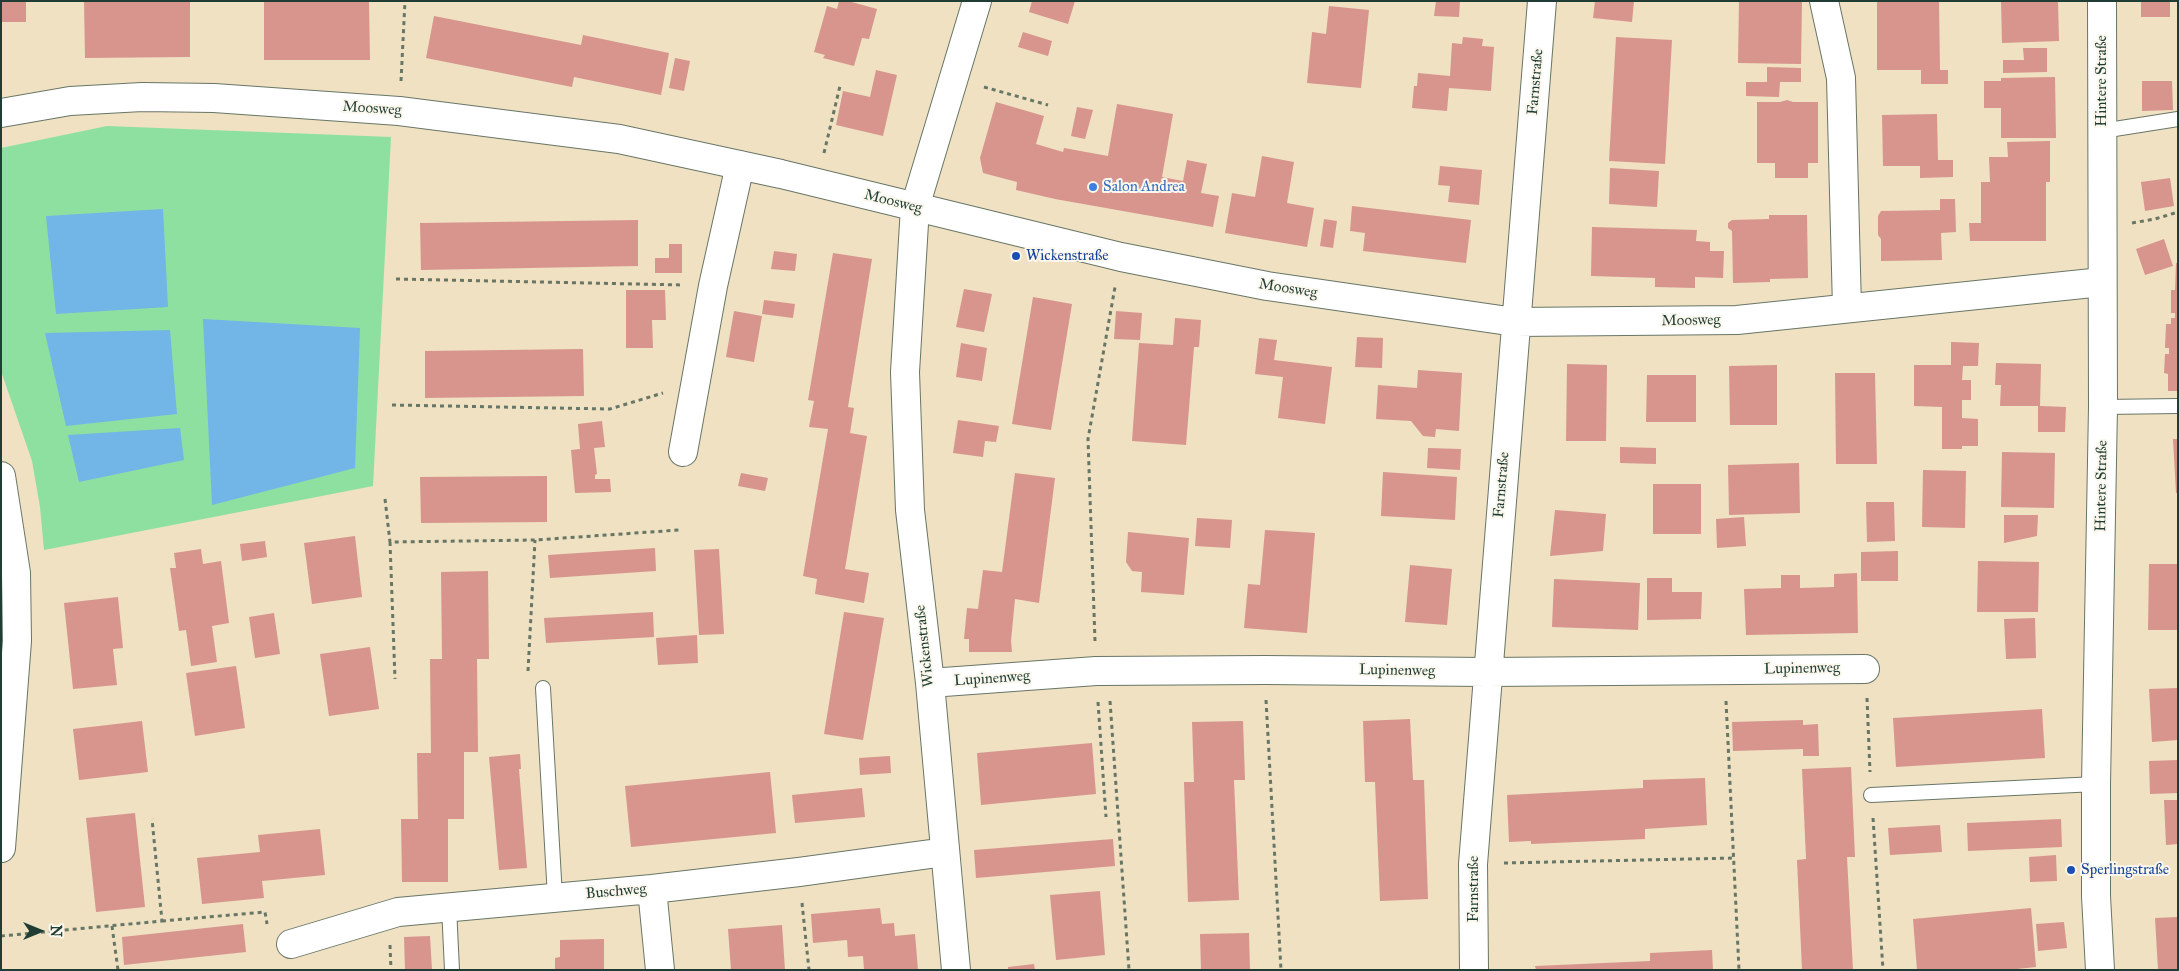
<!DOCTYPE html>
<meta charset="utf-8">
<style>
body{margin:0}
#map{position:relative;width:2179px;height:971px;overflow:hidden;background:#efe1c2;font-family:"IM FELL Great Primer",serif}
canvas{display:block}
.frame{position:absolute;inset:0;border:2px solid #1f3d34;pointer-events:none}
.north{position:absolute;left:15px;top:906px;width:50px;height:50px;-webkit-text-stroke:4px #fbf7ec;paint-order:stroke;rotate:90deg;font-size:14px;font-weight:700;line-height:20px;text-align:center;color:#1f3d34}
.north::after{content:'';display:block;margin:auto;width:18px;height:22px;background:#1f3d34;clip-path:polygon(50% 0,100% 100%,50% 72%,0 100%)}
</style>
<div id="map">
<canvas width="2179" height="971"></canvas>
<div class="frame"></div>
<div class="north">N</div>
</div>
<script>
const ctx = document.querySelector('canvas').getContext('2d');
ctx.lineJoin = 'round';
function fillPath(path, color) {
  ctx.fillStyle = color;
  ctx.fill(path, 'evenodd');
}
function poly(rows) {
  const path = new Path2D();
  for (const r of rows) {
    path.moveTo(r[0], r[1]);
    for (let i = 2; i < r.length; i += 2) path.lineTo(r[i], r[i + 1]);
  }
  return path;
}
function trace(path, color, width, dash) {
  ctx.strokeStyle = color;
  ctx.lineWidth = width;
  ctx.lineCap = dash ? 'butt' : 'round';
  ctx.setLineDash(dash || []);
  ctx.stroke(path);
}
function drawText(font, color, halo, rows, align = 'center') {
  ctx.font = font + ' "IM FELL Great Primer",serif';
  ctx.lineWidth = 4;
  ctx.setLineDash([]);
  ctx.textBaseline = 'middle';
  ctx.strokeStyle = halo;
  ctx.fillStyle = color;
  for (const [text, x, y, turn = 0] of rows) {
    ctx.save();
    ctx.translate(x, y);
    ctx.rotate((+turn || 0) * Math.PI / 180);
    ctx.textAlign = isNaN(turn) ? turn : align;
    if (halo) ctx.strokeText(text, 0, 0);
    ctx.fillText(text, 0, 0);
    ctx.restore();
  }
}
const green = poly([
 [107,126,391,137,373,486,44,550,40,507,32,461,1,371,1,148]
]);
const water = poly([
 [163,209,168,307,56,314,46,216],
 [203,319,360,328,355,468,212,505],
 [170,330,177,414,66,426,45,333],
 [180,428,184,460,79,482,68,435]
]);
const building = poly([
 [1,1,26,1,26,22,1,22],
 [84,1,190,1,190,57,85,58],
 [264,1,369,1,370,60,264,60],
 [839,1,848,1,877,9,869,39,862,38,854,66,823,58,825,55,814,52,827,6,837,9],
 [1032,1,1075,1,1068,24,1029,12],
 [1436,1,1460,1,1459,17,1434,16],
 [1595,1,1634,1,1632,22,1593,18],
 [1739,1,1802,1,1801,64,1738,63],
 [1877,1,1939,1,1940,70,1948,70,1948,84,1921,84,1921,70,1877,70],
 [2001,1,2058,1,2059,41,2002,43],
 [2141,1,2170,1,2170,17,2141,17],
 [1329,6,1369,10,1361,88,1307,83,1312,32,1326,34],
 [434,16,581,45,583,35,669,53,661,95,574,77,572,87,426,58],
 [1023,32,1052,41,1048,56,1018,47],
 [1463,37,1483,39,1482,46,1494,47,1491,91,1449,88,1447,111,1412,108,1414,86,1417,86,1418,73,1450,76,1452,43,1462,44],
 [1616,37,1672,40,1665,164,1609,161],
 [2023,48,2047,48,2047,72,2003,73,2003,60,2024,60],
 [675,58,690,61,684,91,669,88],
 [1767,67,1801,68,1801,82,1780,82,1779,97,1746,96,1746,82,1767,82],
 [876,70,897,75,883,136,836,125,843,91,870,97],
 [2055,77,2056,138,2001,138,2001,108,1984,108,1984,81,2001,81,2001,78],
 [2142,81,2172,81,2173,110,2142,111],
 [1787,100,1793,102,1818,102,1818,163,1808,163,1808,178,1775,178,1775,163,1757,163,1757,102,1780,102],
 [996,102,1044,116,1036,144,1063,152,1064,148,1108,156,1117,104,1173,114,1162,177,1183,181,1187,160,1207,164,1201,193,1219,196,1213,227,1055,199,1016,190,1017,182,983,173,980,158],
 [1077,107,1093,110,1085,139,1071,136],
 [1937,114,1938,160,1953,160,1953,177,1920,178,1920,166,1883,166,1882,115],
 [2050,141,2050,182,2046,182,2046,241,1970,241,1969,223,1981,223,1981,182,1990,182,1989,157,2008,157,2007,142],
 [1262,156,1294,162,1287,203,1314,208,1307,247,1225,233,1232,193,1255,197],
 [1440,166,1482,170,1479,205,1448,202,1450,186,1438,185],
 [1610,168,1659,171,1657,207,1609,204],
 [2170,178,2174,206,2145,211,2141,182],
 [1940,199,1955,199,1956,232,1941,233,1942,260,1881,261,1881,239,1878,235,1878,216,1881,211,1940,210],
 [1352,206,1471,220,1466,263,1363,251,1365,233,1350,231],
 [1769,215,1807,215,1808,278,1770,279,1770,282,1733,283,1732,231,1728,228,1728,223,1732,220,1769,219],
 [1324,219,1337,221,1333,248,1320,246],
 [638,220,638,266,421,270,420,223],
 [1592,227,1697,230,1696,241,1710,242,1710,251,1724,251,1723,278,1695,277,1695,288,1655,287,1655,278,1591,276],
 [2164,239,2173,266,2145,275,2136,249],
 [669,244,682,244,682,273,655,273,655,258,669,258],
 [774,251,797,254,795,271,771,269],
 [833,253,872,259,848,407,854,408,850,433,867,436,845,569,869,573,864,603,815,594,817,579,803,576,828,429,809,427,814,401,808,400],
 [2176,263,2178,263,2178,391,2168,391,2168,374,2164,373,2165,354,2169,354,2169,348,2165,348,2166,324,2171,324,2171,318,2175,318,2175,313,2171,313,2171,290,2175,290],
 [964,289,992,294,984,332,956,327],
 [626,290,665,290,666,320,652,320,653,348,626,348],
 [1033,297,1072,304,1051,430,1012,424],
 [764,300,795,304,793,318,762,314],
 [734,311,762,316,754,362,726,357],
 [1116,311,1142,313,1140,340,1114,339],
 [1175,318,1201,320,1199,347,1194,347,1186,445,1132,441,1139,343,1173,345],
 [1357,337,1383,338,1382,368,1355,367],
 [1259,338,1277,340,1274,360,1332,367,1325,424,1278,418,1283,377,1255,374],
 [1951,342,1979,343,1978,366,1963,366,1962,380,1971,380,1971,400,1962,400,1962,418,1978,419,1978,446,1962,446,1962,449,1942,449,1942,407,1914,406,1914,365,1951,365],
 [961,343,987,348,982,381,956,377],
 [583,349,584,396,425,398,425,351],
 [1996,363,2041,364,2040,406,2066,407,2065,432,2038,432,2038,406,2000,406,2001,385,1995,385],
 [1567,364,1607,365,1606,441,1566,441],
 [1777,365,1777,425,1730,425,1729,366],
 [1418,370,1462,373,1459,431,1436,429,1435,437,1423,436,1411,421,1376,419,1378,385,1417,388],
 [1835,373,1875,373,1877,464,1836,464],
 [1647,375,1696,375,1696,422,1646,422],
 [958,420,999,426,996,442,985,441,983,457,953,453],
 [602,421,605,447,594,448,597,474,595,475,595,479,610,479,611,492,575,493,571,450,580,449,578,424],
 [2173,439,2178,439,2178,493,2176,493],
 [1620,447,1656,448,1656,464,1620,463],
 [1428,448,1461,449,1460,470,1427,468],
 [2002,452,2055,453,2054,508,2001,507],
 [1799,463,1800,513,1729,515,1728,465],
 [1923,470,1966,471,1965,528,1922,527],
 [1383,472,1457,477,1455,520,1381,516],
 [741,473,768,478,765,491,738,486],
 [1015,473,1055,478,1039,603,1015,599,1011,641,1012,652,969,652,969,639,964,639,967,608,978,609,983,570,1002,572],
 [547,476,547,522,421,523,420,477],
 [1653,484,1701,484,1701,534,1653,534],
 [1866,502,1894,502,1895,541,1867,542],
 [1555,510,1606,514,1603,551,1550,556],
 [2004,515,2038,515,2037,536,2004,543],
 [1744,517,1746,546,1717,548,1716,519],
 [1197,518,1232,520,1230,548,1195,546],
 [1265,530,1315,533,1307,633,1244,628,1248,584,1260,585],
 [1128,532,1189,538,1184,595,1141,592,1142,572,1132,571,1126,562],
 [355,536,362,597,312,604,304,543],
 [265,541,267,557,242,561,240,544],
 [655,548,656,571,550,578,548,555],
 [201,549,203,564,221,561,229,623,212,626,217,662,191,666,186,630,179,631,170,568,176,568,174,553],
 [719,549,724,634,699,635,694,550],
 [1898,551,1898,581,1861,581,1861,552],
 [1978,561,2039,562,2038,612,1977,612],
 [2149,564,2178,564,2178,630,2148,630],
 [1410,565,1452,569,1447,625,1405,622],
 [488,571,489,659,477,659,478,752,464,752,464,819,448,819,448,882,402,882,401,819,418,819,417,753,431,753,430,659,442,659,441,572],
 [1857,573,1858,633,1746,635,1744,589,1781,588,1781,575,1800,575,1800,588,1834,587,1834,574],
 [1647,578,1672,578,1672,592,1702,592,1701,619,1647,620],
 [1554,579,1640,583,1638,630,1552,627],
 [118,597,123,648,113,649,117,685,73,689,64,603],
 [653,612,654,637,546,643,544,618],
 [844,612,884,618,863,740,824,734],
 [274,613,280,654,255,658,249,617],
 [2035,618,2036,658,2006,659,2004,619],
 [697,635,698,663,658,665,656,638],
 [370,647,379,709,329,716,320,654],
 [236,666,245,728,195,736,186,673],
 [2178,688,2178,740,2152,742,2149,689],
 [2042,709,2045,758,1896,767,1893,718],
 [1410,719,1413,780,1424,780,1428,899,1380,901,1375,782,1365,782,1363,721],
 [1803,720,1803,725,1818,724,1819,756,1803,756,1803,749,1733,751,1732,722],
 [142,721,148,772,79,780,73,729],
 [1243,721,1245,780,1234,780,1239,900,1188,902,1184,782,1194,782,1192,722],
 [1092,743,1096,794,981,805,977,753],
 [520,754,521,769,519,769,527,868,499,870,489,757],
 [890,756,891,773,860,775,859,758],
 [2178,760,2178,793,2150,794,2149,761],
 [1851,767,1855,857,1847,857,1853,970,1802,970,1797,860,1806,859,1802,769],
 [770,772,776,833,631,847,625,786],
 [1705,778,1707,825,1645,829,1645,839,1531,844,1531,841,1509,842,1507,795,1643,788,1643,780],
 [862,788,865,817,795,823,792,795],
 [2164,800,2178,800,2178,844,2166,845],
 [135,813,145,907,96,912,86,818],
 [2061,819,2062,847,1968,851,1967,823],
 [1940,825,1942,852,1890,855,1888,828],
 [320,829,325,875,262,881,264,898,202,904,197,858,260,852,258,835],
 [1113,839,1115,866,976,878,974,850],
 [2056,855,2057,881,2030,882,2029,857],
 [1100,891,1105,955,1056,960,1050,895],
 [880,908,882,924,894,923,895,936,915,934,918,970,864,970,863,956,848,957,847,940,813,943,811,914],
 [2031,908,2036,967,2007,970,1917,970,1913,919],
 [2178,917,2178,970,2158,970,2155,918],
 [2064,922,2067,948,2038,951,2036,924],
 [243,924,246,952,124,965,122,937],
 [782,925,785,970,731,970,728,929],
 [1249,933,1250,970,1201,970,1200,934],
 [430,936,432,970,405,970,404,937],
 [604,939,604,970,555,970,555,958,560,957,560,940],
 [1712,950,1713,970,1536,970,1535,966,1650,961,1650,953],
 [1034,964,1035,970,1008,970,1008,967]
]);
const path = poly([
 [401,81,405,1],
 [984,87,1048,105],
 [824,153,840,86],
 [2132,223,2155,219,2178,212],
 [396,279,682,285],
 [392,405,610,409,663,393],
 [385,499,390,542,535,540,679,530],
 [390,542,395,679],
 [1095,641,1088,439,1115,287],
 [528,671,535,540],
 [1867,698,1870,772],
 [1266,700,1281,970],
 [1110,701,1129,970],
 [1726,701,1739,970],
 [1098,702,1106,817],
 [1873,818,1883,970],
 [1504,863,1734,858],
 [802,903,809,970],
 [162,921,265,912,267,924],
 [112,926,118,970],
 [1,936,162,921,152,819],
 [390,945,391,970]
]);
const service = poly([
 [2102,131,2178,119],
 [2103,407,2178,406],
 [543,688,555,897],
 [1871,795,2096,784],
 [449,907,452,970]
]);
const minor = poly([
 [1824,1,1841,78,1847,308],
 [1,113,70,101,142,97,214,98,399,111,619,139,781,174,1121,257,1267,286,1515,322,1737,320,2102,282],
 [683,452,713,286,740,165],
 [1,476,16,573,17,641,1,848],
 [930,683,1096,671,1265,670,1487,672,1865,669],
 [652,889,660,970],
 [291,944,398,912,652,889,799,872,945,852],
 [956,970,930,683,910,510,905,372,915,207,977,1],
 [1474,970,1473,864,1542,1]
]);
const tertiary = poly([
 [2100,970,2096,896,2096,784,2103,407,2102,1]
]);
const markers = [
 [1093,187,5,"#3f7fe0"],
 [1016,256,5,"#1a4fb4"],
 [2071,870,5,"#1a4fb4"]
];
const streetNames = [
 ["Hintere Straße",2102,81,-90],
 ["Farnstraße",1536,82,-85],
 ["Moosweg",372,109,4],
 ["Moosweg",893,202,14],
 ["Moosweg",1288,289,9],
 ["Moosweg",1691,321,-1],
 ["Farnstraße",1502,485,-85],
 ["Hintere Straße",2102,486,-89],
 ["Wickenstraße",925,646,-96],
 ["Lupinenweg",1802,669,-1],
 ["Lupinenweg",1397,671,1],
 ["Lupinenweg",992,679,-4],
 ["Farnstraße",1474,889,-90],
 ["Buschweg",616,892,-5]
];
const shopNames = [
 ["Salon Andrea",1103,187]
];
const transitNames = [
 ["Wickenstraße",1026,256],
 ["Sperlingstraße",2081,870]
];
fillPath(green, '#8ee0a0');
fillPath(water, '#72b5e7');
fillPath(building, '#d7958d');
trace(service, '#687666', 16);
trace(minor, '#687666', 30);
trace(tertiary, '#687666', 30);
trace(path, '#687666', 3, [4, 4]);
trace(service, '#fff', 14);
trace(minor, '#fff', 28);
trace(tertiary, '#fff', 28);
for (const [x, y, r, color] of markers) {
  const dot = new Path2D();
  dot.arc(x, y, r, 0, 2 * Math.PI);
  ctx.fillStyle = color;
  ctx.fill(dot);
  trace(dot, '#fbf7ec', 2);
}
drawText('15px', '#1f3d34', '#fbf7ec', streetNames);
drawText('15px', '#366cbe', '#fbf7ec', shopNames, 'left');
drawText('15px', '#164399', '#fbf7ec', transitNames, 'left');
</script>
